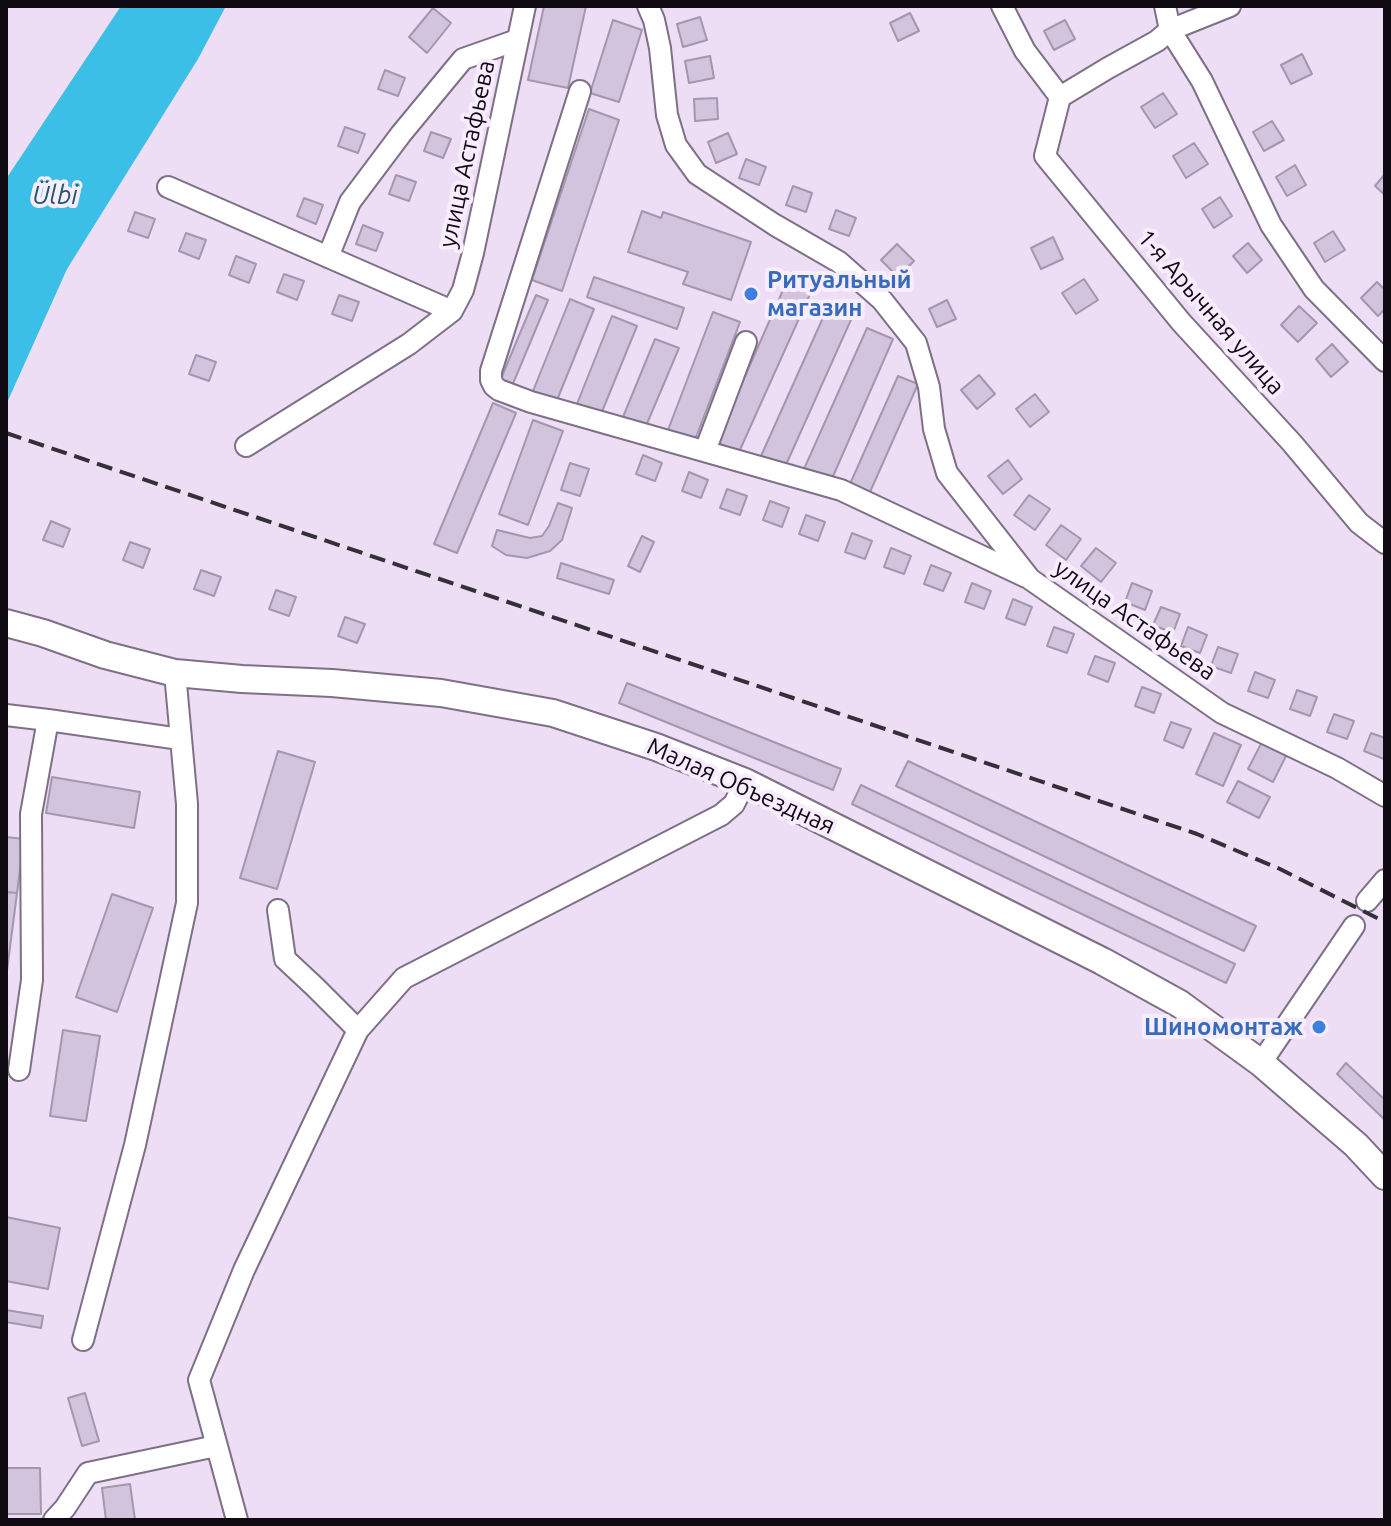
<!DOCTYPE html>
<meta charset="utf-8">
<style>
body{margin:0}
#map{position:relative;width:1391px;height:1526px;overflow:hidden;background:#edddf5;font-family:Ubuntu,sans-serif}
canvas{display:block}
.frame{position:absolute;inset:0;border:8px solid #100b12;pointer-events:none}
</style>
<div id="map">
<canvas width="1391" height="1526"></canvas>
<div class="frame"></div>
</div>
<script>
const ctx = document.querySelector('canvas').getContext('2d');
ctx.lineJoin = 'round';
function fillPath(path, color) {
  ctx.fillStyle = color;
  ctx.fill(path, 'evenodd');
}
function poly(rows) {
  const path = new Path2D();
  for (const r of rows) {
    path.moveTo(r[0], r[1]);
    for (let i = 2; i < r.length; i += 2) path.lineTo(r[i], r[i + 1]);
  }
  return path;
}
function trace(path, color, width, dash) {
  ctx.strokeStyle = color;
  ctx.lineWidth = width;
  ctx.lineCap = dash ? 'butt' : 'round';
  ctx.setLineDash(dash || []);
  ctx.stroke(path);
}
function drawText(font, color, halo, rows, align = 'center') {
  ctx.font = font + ' Ubuntu,sans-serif';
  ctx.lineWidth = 8;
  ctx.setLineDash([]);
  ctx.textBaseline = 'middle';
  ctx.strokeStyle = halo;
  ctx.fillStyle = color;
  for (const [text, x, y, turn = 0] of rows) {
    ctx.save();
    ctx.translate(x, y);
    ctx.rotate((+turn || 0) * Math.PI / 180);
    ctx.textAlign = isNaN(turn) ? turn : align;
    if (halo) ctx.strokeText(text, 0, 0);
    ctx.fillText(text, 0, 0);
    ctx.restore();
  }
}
const water = poly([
 [121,6,226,6,198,59,67,269,6,405,6,179]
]);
const building = poly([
 [544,6,586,6,568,88,528,80,544,6],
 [433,8,451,23,427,53,409,37,433,8],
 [910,13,919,31,898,41,890,23,910,13],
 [700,17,707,40,683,47,677,24,700,17],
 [613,20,642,30,619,102,590,93,613,20],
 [1065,20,1075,39,1054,50,1044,31,1065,20],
 [1302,54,1312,74,1291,84,1281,65,1302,54],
 [710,56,714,78,689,83,685,61,710,56],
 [385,70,405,78,398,96,378,89,385,70],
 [1163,93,1177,114,1155,128,1141,107,1163,93],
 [717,98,718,119,695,121,694,99,717,98],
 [589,109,619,120,562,291,532,280,589,109],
 [1272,121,1284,140,1264,151,1253,132,1272,121],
 [345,127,365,134,358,153,338,146,345,127],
 [431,132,451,139,443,158,424,151,431,132],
 [728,133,737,154,716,163,708,142,728,133],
 [1194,143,1208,164,1186,178,1173,156,1194,143],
 [746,159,766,167,759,185,739,178,746,159],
 [1295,165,1306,185,1287,196,1276,177,1295,165],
 [1385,174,1385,195,1375,186,1385,174],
 [396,175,416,182,409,201,389,194,396,175],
 [793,186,812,193,806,212,786,205,793,186],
 [1220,197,1232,216,1214,228,1202,209,1220,197],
 [304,198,323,205,316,224,297,216,304,198],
 [836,210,856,218,849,236,829,229,836,210],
 [642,211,661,218,663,212,751,242,731,300,683,284,688,272,628,252,642,211],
 [135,212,155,219,148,238,128,231,135,212],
 [363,225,383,233,376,251,356,244,363,225],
 [1333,231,1345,250,1325,262,1314,243,1333,231],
 [186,233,206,240,199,259,179,251,186,233],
 [1053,237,1063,259,1041,269,1031,248,1053,237],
 [1248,243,1262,260,1247,273,1233,256,1248,243],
 [897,244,914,261,898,277,881,260,897,244],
 [236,256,256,264,249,283,229,275,236,256],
 [791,272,815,283,739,452,716,442,791,272],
 [284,274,304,281,297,300,277,292,284,274],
 [594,277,684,308,677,329,587,297,594,277],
 [1084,279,1098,300,1076,314,1062,293,1084,279],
 [1377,282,1385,290,1385,309,1378,316,1361,298,1377,282],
 [339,295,359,302,352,321,332,314,339,295],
 [536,295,548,300,512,386,500,381,536,295],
 [570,299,594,309,555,405,531,396,570,299],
 [947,300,956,319,937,327,929,309,947,300],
 [830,302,854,313,785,467,761,456,830,302],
 [1299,306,1317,323,1298,342,1281,325,1299,306],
 [713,312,740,322,695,440,668,430,713,312],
 [612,316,637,326,599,419,575,409,612,316],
 [867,328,893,339,831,481,804,469,867,328],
 [655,339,679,348,646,426,623,417,655,339],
 [1332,344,1348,362,1331,377,1316,359,1332,344],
 [196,355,216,362,209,381,189,374,196,355],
 [979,375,995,394,977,409,961,390,979,375],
 [898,376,918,384,870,492,850,484,898,376],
 [1035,394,1049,412,1030,427,1016,409,1035,394],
 [493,403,516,413,457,553,434,544,493,403],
 [533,420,563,431,528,525,499,514,533,420],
 [643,455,662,463,655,481,636,474,643,455],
 [1008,460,1022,479,1003,494,988,476,1008,460],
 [570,463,589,469,580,496,561,490,570,463],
 [689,472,708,480,701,498,682,491,689,472],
 [727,489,747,496,740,515,720,508,727,489],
 [1029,495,1050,509,1035,530,1014,515,1029,495],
 [770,501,789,508,782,527,763,520,770,501],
 [558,503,572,508,562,540,550,551,527,558,506,555,492,546,497,530,530,538,542,536,549,526,558,503],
 [806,515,825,522,818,541,799,534,806,515],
 [51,521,70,529,63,547,43,540,51,521],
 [1061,525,1081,539,1066,560,1046,545,1061,525],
 [852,533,872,541,865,559,845,552,852,533],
 [642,536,654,542,640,572,628,566,642,536],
 [130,542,150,549,143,568,123,560,130,542],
 [891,548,911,556,904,574,884,567,891,548],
 [1096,548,1116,563,1101,582,1081,566,1096,548],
 [561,563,614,580,609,594,557,578,561,563],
 [931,565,951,573,943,591,924,584,931,565],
 [201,570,221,577,214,596,194,589,201,570],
 [972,583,991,591,984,609,965,602,972,583],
 [1132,583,1152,591,1145,610,1125,602,1132,583],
 [276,590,296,597,289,616,269,609,276,590],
 [1013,599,1032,607,1025,625,1006,618,1013,599],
 [1161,607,1180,614,1173,633,1153,625,1161,607],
 [345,617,365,624,357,643,338,636,345,617],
 [1054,627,1074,634,1067,653,1047,646,1054,627],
 [1188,627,1207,635,1200,653,1181,646,1188,627],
 [1218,647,1238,654,1231,673,1211,666,1218,647],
 [1095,656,1115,663,1108,682,1088,674,1095,656],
 [1255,672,1275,680,1268,698,1248,691,1255,672],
 [627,683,841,769,833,790,619,703,627,683],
 [1142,687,1161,694,1154,713,1135,706,1142,687],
 [1297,690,1317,697,1310,716,1290,709,1297,690],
 [1334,714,1354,721,1347,739,1327,732,1334,714],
 [1171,722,1191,729,1183,748,1164,740,1171,722],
 [1214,733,1241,745,1223,786,1196,774,1214,733],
 [1371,733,1385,738,1384,759,1364,751,1371,733],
 [1262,742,1287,754,1273,782,1248,769,1262,742],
 [278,751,315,762,277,889,240,878,278,751],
 [908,761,1256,926,1244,951,896,786,908,761],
 [52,777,140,792,134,828,46,813,52,777],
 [1238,781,1270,797,1259,818,1227,802,1238,781],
 [861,785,1235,964,1226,983,852,804,861,785],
 [6,837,24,839,17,893,6,892,6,837],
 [6,892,17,893,6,978,6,892],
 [112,894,153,908,117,1012,76,997,112,894],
 [63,1030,100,1036,86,1121,50,1116,63,1030],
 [1346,1063,1385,1100,1385,1120,1337,1074,1346,1063],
 [6,1217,60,1228,48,1289,6,1281,6,1217],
 [6,1310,43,1316,41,1328,6,1322,6,1310],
 [85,1393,99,1441,82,1446,68,1398,85,1393],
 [6,1468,40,1468,41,1514,6,1514,6,1468],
 [130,1484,135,1520,106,1520,102,1488,130,1484]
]);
const minor = poly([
 [648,6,654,20,660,48,667,115,676,145,697,174,775,225,839,262,882,300,916,343,929,387,934,429,947,473,1030,579,1222,713,1337,768,1385,796],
 [1002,6,1025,51,1060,97],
 [1165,6,1170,30,1202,81,1271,225,1314,289,1385,361],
 [1230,6,1170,30,1157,41,1108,68,1060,97,1045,156,1181,322,1292,443,1359,523,1385,543],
 [580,91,491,371,491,380,494,386,499,390,531,402,841,490,1026,577],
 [168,187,452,311],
 [328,257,350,202,401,134,463,59,517,40],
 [246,446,409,344,452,311,463,290,473,253,525,6],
 [705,451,746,342],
 [6,715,48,720],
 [1367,901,1385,880],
 [278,910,285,959,315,987,358,1030],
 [1261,1063,1354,926],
 [19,1070,32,980,31,814,48,720,180,739],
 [83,1340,135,1145,187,903,187,804,175,673],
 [54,1520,65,1508,88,1473,216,1446],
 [237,1520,199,1380,244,1270,358,1030,404,978,721,815,734,804,745,782]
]);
const major = poly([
 [6,623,43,633,105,655,175,673,242,679,332,683,441,693,553,713,656,747,745,782,1102,961,1180,1004,1261,1063,1356,1145,1385,1176]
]);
const rail = poly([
 [6,433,1197,834,1280,869,1385,922]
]);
const markers = [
 [751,294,8,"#3f7fe0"],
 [1319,1027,8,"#3f7fe0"]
];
const streetNames = [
 ["улица Астафьева",467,154,-78],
 ["1-я Арычная улица",1211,312,49],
 ["улица Астафьева",1135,620,35],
 ["Малая Объездная",741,786,24]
];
const shopNames = [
 ["Ритуальный",767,280],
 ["магазин",767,308],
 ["Шиномонтаж",1303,1027,"right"]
];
const waterNames = [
 ["Ülbi",55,195]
];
fillPath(water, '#3cbfe6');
fillPath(building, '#d1c4dc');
trace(building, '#a396ad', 2);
trace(minor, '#7e7085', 24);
trace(major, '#7e7085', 30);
trace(minor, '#fff', 20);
trace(major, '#fff', 26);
trace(rail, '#352f38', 4, [16, 8]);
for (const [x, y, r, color] of markers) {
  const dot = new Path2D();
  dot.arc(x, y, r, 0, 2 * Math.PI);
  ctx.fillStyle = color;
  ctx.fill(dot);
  trace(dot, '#f8ecff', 3);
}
drawText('24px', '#100b12', '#f8ecff', streetNames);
drawText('bold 24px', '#366cbe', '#f8ecff', shopNames, 'left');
drawText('italic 26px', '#245869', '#f8ecff', waterNames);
</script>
